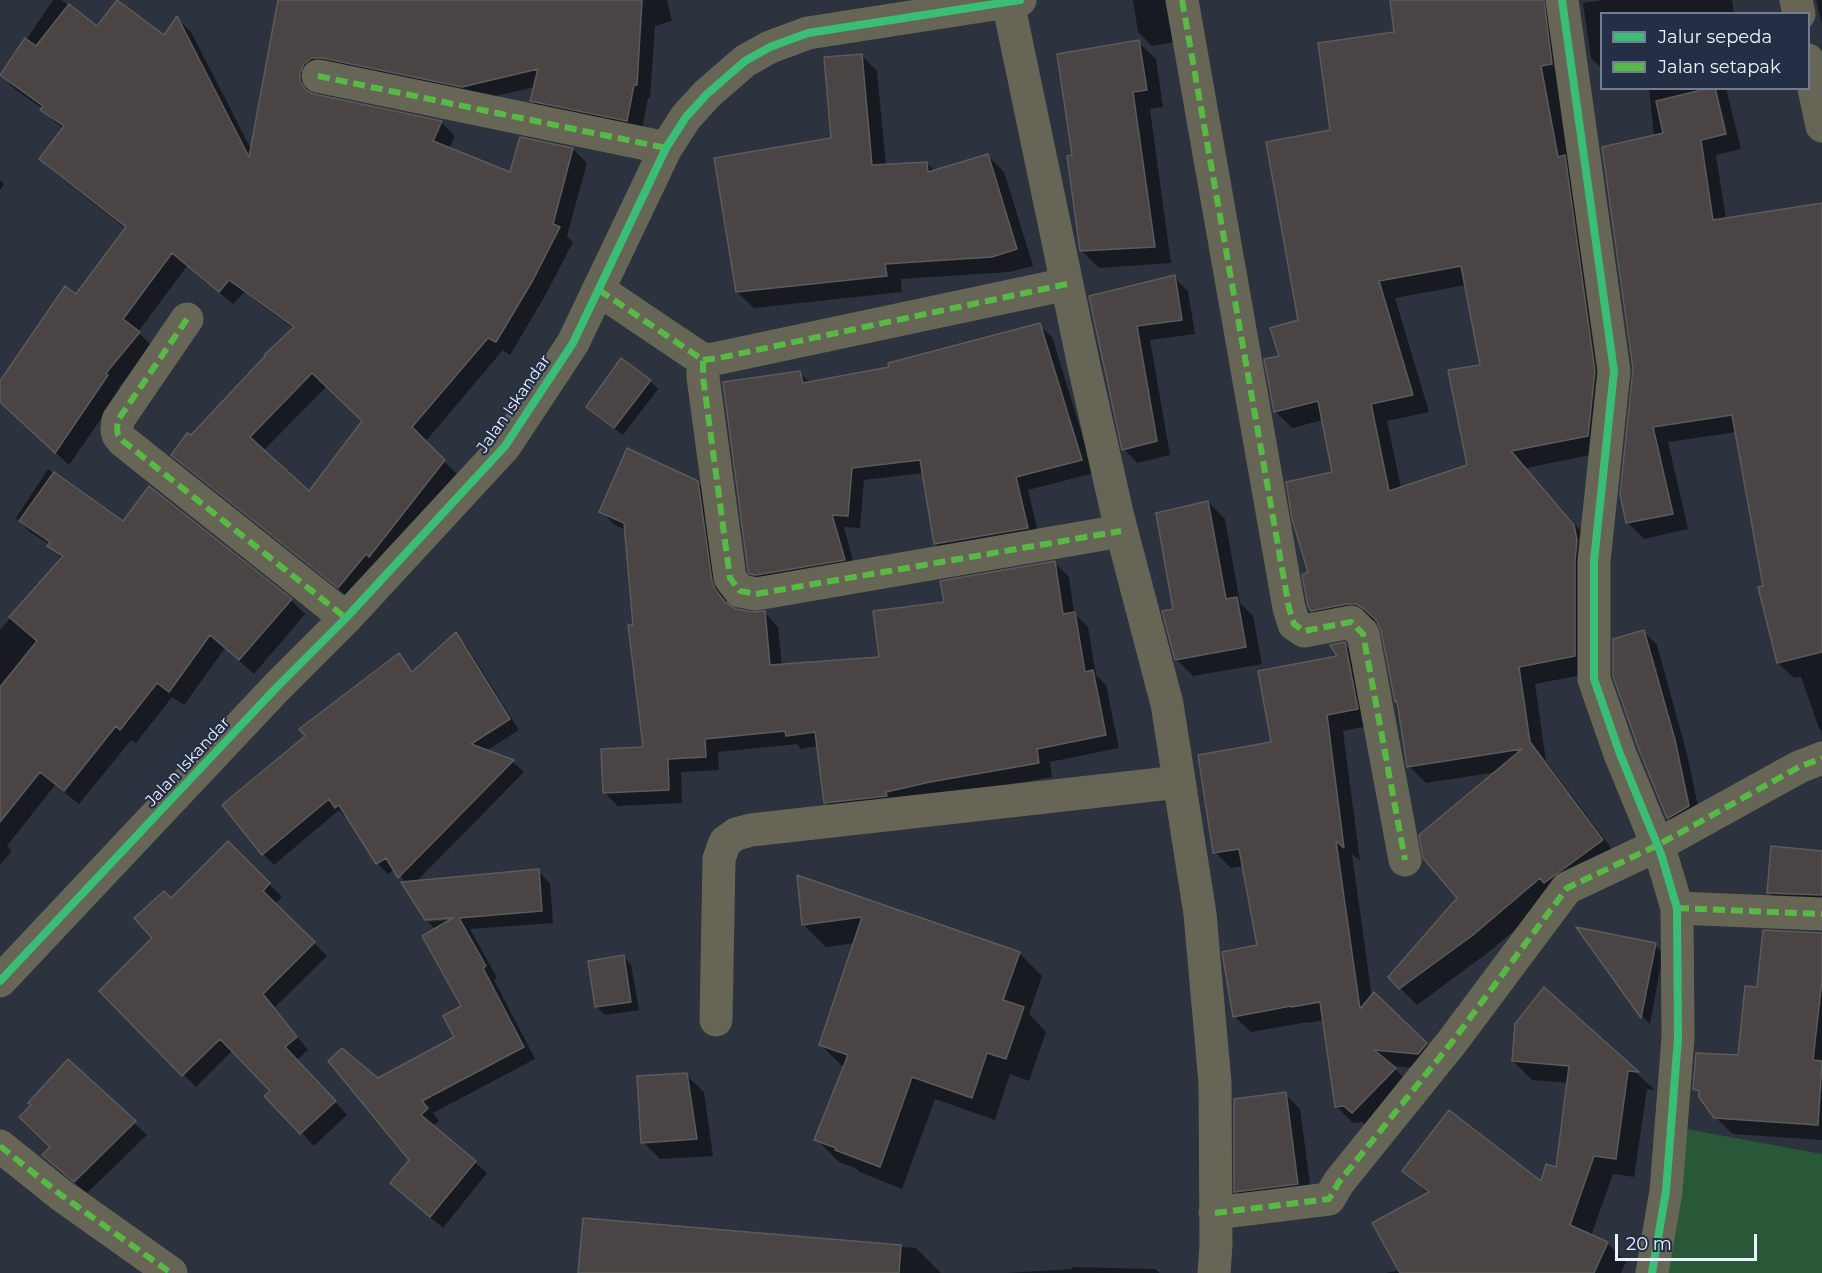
<!DOCTYPE html>
<style>
body{margin:0}
#map{position:relative;width:1822px;height:1273px;overflow:hidden;background:#2c323e;font-family:Montserrat,sans-serif}
canvas{display:block}
.legend{position:absolute;left:1600px;top:12px;width:210px;height:78px;box-sizing:border-box;background:#242f46;border:2px solid #747d8f;margin:0;padding:8px 10px;list-style:none;font-size:18px;color:#ebf1fd}
.legend li{display:flex;align-items:center;gap:12px;height:30px}
.legend b{width:30px;border:2px solid #747d8f}
.scale{position:absolute;left:1615px;top:1234px;width:142px;height:27px;box-sizing:border-box;border:3px solid #ebf1fd;border-top:0;padding-left:8px;font-size:18px;line-height:21px;white-space:nowrap;color:#ebf1fd;-webkit-text-stroke:4px #242f46;paint-order:stroke}
</style>
<div id="map">
<canvas width="1822" height="1273"></canvas>
<ul class="legend">
<li><b style="height:8px;background:#3abd76"></b>Jalur sepeda</li>
<li><b style="height:8px;background:#58b947"></b>Jalan setapak</li>
</ul>
<div class="scale">20 m</div>
</div>
<script>
const ctx = document.querySelector('canvas').getContext('2d');
ctx.lineJoin = 'round';
function fillPath(path, color) {
  ctx.fillStyle = color;
  ctx.fill(path, 'evenodd');
}
function poly(rows) {
  const path = new Path2D();
  for (const r of rows) {
    path.moveTo(r[0], r[1]);
    for (let i = 2; i < r.length; i += 2) path.lineTo(r[i], r[i + 1]);
  }
  return path;
}
function trace(path, color, width, dash) {
  ctx.strokeStyle = color;
  ctx.lineWidth = width;
  ctx.lineCap = dash ? 'butt' : 'round';
  ctx.setLineDash(dash || []);
  ctx.stroke(path);
}
function drawText(font, color, halo, rows, align = 'center') {
  ctx.font = font + ' Montserrat,sans-serif';
  ctx.lineWidth = 4.5;
  ctx.setLineDash([]);
  ctx.textBaseline = 'middle';
  ctx.strokeStyle = halo;
  ctx.fillStyle = color;
  for (const [text, x, y, turn = 0] of rows) {
    ctx.save();
    ctx.translate(x, y);
    ctx.rotate((+turn || 0) * Math.PI / 180);
    ctx.textAlign = isNaN(turn) ? turn : align;
    if (halo) ctx.strokeText(text, 0, 0);
    ctx.fillText(text, 0, 0);
    ctx.restore();
  }
}
const green = poly([
 [1670,1126,1822,1154,1822,1273,1652,1273]
]);
const shadow = poly([
 [53,0,61,0,97,28,164,37,177,18,191,32,252,151,279,0,667,0,672,21,655,26,650,98,648,98,641,134,545,114,531,100,535,87,477,100,313,87,314,96,441,122,455,136,449,149,512,174,521,139,573,149,587,163,567,236,573,242,546,294,510,355,503,350,425,442,458,475,352,600,187,469,173,455,294,329,244,292,233,304,187,266,138,332,153,347,119,387,121,390,69,465,0,401,0,383,76,296,126,229,55,173,41,159,64,129,56,123,42,110,43,109,15,89,2,76],
 [327,386,364,421,309,493,263,451],
 [1133,0,1185,0,1181,41,1152,46,1138,32],
 [1391,0,1558,0,1568,81,1557,83,1573,165,1581,174,1605,452,1526,468,1591,543,1592,673,1535,684,1546,761,1618,857,1557,894,1490,951,1417,1005,1400,988,1459,898,1497,772,1426,783,1409,766,1399,704,1396,701,1383,630,1379,623,1374,620,1365,620,1329,627,1312,610,1310,573,1333,473,1323,420,1292,428,1275,411,1281,357,1299,321,1332,131,1396,33],
 [1466,285,1482,366,1469,466,1401,488,1387,421,1429,412,1395,298],
 [1604,0,1732,0,1734,14,1602,14,1602,69,1591,58,1583,3],
 [1816,0,1822,0,1822,23,1819,12],
 [1138,42,1156,59,1163,107,1150,109,1171,263,1099,268,1082,251,1074,156],
 [861,55,877,71,886,166,927,163,935,172,988,156,1004,172,1033,266,1009,272,901,279,902,292,754,308,737,292,832,139],
 [1649,88,1726,88,1741,149,1716,155,1726,219,1822,205,1822,732,1819,728,1801,677,1794,678,1778,663,1737,432,1668,442,1688,529,1644,539,1628,523,1654,137],
 [0,180,4,184,0,190],
 [1174,277,1188,291,1195,334,1150,340,1170,455,1137,463,1124,449,1090,297],
 [1039,325,1052,337,1094,473,1028,490,1040,540,948,556,935,544,923,473,864,480,860,528,844,527,856,572,765,586,752,573,799,372,810,383,891,368],
 [650,381,658,389,623,435,596,415,588,407],
 [48,469,123,523,291,600,305,614,254,674,225,648,184,705,172,697,136,743,131,740,79,804,55,785,7,846,12,851,0,865,0,630,62,559,50,545,30,532,16,518],
 [697,482,711,496,725,596,728,605,735,611,765,613,778,627,782,666,880,658,946,604,1055,563,1069,577,1074,613,1088,627,1096,675,1106,685,1119,748,1050,762,1052,777,944,795,839,816,825,802,818,746,801,749,797,744,718,752,719,770,681,772,682,803,618,806,604,792,644,749,626,530,615,525,601,511],
 [1208,502,1225,519,1240,603,1253,616,1262,664,1193,676,1176,659],
 [1644,632,1657,645,1687,754,1701,820,1681,830,1668,817],
 [456,634,466,645,519,730,486,751,513,762,524,772,415,883,538,871,550,883,553,923,470,929,497,978,494,980,535,1059,433,1113,439,1121,433,1126,487,1173,443,1228,404,1195,411,1160,378,1080,456,1038,463,1007,436,930,428,922,460,919,460,916,428,919,428,922,406,883,395,869,388,874,377,863,348,817,346,818,339,810,274,865,263,854,307,736,399,655,414,672],
 [1344,644,1361,660,1373,725,1343,731,1360,861,1352,854,1372,998,1426,1044,1443,1060,1435,1070,1392,1066,1411,1085,1370,1129,1362,1122,1353,1123,1337,1107,1324,1020,1309,1023,1308,1022,1251,1032,1234,1016,1259,946,1244,866,1231,868,1215,852,1272,743,1339,658],
 [228,843,282,897,275,904,327,956,274,1008,308,1050,297,1060,347,1115,314,1146,267,1096,272,1091,233,1050,196,1087,101,991,154,938,171,900],
 [1822,852,1822,911,1785,909,1768,892],
 [798,877,1019,953,1042,976,1029,1014,1046,1032,1029,1081,1010,1074,995,1120,935,1099,902,1189,860,1172,857,1169,839,1162,816,1139,843,1067,820,1044,855,943,826,947,803,924],
 [1579,930,1655,945,1663,953,1650,1024,1643,1017],
 [1822,934,1822,1140,1733,1134,1715,1117,1701,1094,1694,1088,1739,1057,1758,989],
 [623,956,631,965,639,1010,605,1015,597,1007],
 [1544,989,1655,1090,1647,1089,1634,1177,1613,1174,1591,1236,1607,1243,1626,1262,1621,1273,1386,1273,1400,1270,1428,1194,1404,1171,1541,1184,1558,1169,1569,1083,1532,1080,1513,1061],
 [68,1062,147,1135,87,1193,56,1168,44,1155,52,1147],
 [686,1075,704,1092,713,1156,660,1159,643,1142],
 [1285,1094,1300,1109,1312,1198,1251,1206,1236,1191],
 [584,1219,916,1248,941,1273,580,1273],
 [1072,1267,1155,1269,1160,1273,1006,1273,1072,1269]
]);
const building = poly([
 [117,0,164,35,177,16,249,157,278,0,642,0,637,85,634,85,627,121,530,101,538,69,462,87,322,58,312,58,304,64,300,73,300,81,306,90,314,94,442,121,433,141,510,172,520,137,573,148,553,224,560,227,533,280,496,342,488,338,412,427,445,460,369,557,366,554,338,588,171,455,187,433,191,435,265,356,264,355,294,327,229,280,219,292,172,253,123,319,140,332,106,373,108,375,55,453,0,402,0,381,65,286,76,294,126,227,39,159,64,126,40,110,43,106,0,75,25,38,36,46,69,4,97,26,117,0],
 [312,373,362,421,309,491,250,437,312,373],
 [1390,0,1544,0,1552,64,1541,66,1558,157,1565,155,1595,371,1588,436,1511,451,1574,525,1577,540,1575,561,1575,656,1519,667,1530,742,1603,840,1544,883,1540,878,1473,935,1399,989,1388,977,1457,898,1423,858,1419,835,1522,749,1407,767,1397,701,1395,702,1381,631,1377,621,1364,609,1356,604,1347,604,1311,611,1308,606,1302,575,1308,572,1292,519,1286,482,1332,472,1318,401,1274,412,1264,359,1279,356,1270,328,1298,320,1266,142,1330,130,1318,43,1394,32,1390,0],
 [1461,266,1480,365,1448,370,1467,465,1389,491,1371,404,1413,395,1379,281,1461,266],
 [1139,40,1147,90,1133,92,1155,247,1080,251,1067,156,1072,155,1057,54,1139,40],
 [862,54,872,165,927,162,928,172,988,154,1017,249,992,257,885,264,887,276,736,292,714,158,831,138,824,57,862,54],
 [1710,88,1715,88,1726,134,1701,140,1713,220,1822,203,1822,652,1777,663,1758,587,1763,586,1732,415,1653,427,1673,514,1626,523,1620,494,1633,369,1602,147,1663,133,1656,101,1710,88],
 [1175,275,1182,320,1137,326,1157,441,1122,450,1089,296,1175,275],
 [1040,323,1082,460,1016,477,1028,528,934,544,920,460,852,468,848,516,832,515,845,560,756,575,750,574,748,571,723,382,800,371,803,383,889,367,888,363,1040,323],
 [621,358,651,380,614,428,586,407,621,358],
 [627,448,698,481,712,581,715,589,725,602,736,609,753,612,765,611,770,665,879,657,873,611,944,602,940,581,1055,561,1063,614,1075,612,1085,672,1093,670,1106,735,1037,749,1039,763,930,782,886,792,887,796,824,803,815,732,786,736,785,731,705,739,706,757,668,759,669,790,603,793,601,749,643,747,628,625,633,625,624,523,599,512,627,448],
 [54,472,123,521,149,486,292,599,239,660,210,635,169,692,157,683,120,730,116,726,64,791,40,772,0,822,0,687,37,641,9,617,63,556,47,546,50,542,19,521,54,472],
 [1208,501,1226,599,1237,597,1246,647,1175,660,1162,611,1173,609,1156,513,1208,501],
 [1644,630,1675,740,1689,806,1668,818,1667,818,1638,747,1613,676,1613,639,1644,630],
 [456,632,510,719,471,744,514,760,398,878,386,858,376,864,339,805,335,808,329,799,262,855,222,805,305,736,299,729,399,653,412,672,456,632],
 [1345,642,1358,709,1327,715,1344,848,1336,841,1360,1009,1374,992,1427,1043,1418,1054,1374,1050,1396,1068,1352,1113,1344,1106,1335,1107,1320,1002,1291,1007,1291,1006,1233,1017,1222,952,1257,945,1239,849,1213,853,1198,755,1271,742,1258,671,1337,656,1330,645,1345,642],
 [228,841,270,883,263,891,315,942,263,994,297,1037,285,1047,336,1101,300,1134,264,1096,270,1091,220,1039,182,1076,99,991,152,938,134,918,164,891,171,898,228,841],
 [1771,846,1822,851,1822,895,1767,893,1771,846],
 [539,869,542,911,459,918,486,966,483,968,524,1047,422,1101,428,1108,421,1115,476,1161,430,1217,390,1183,409,1160,328,1061,342,1048,378,1078,454,1037,443,1016,461,1006,422,936,453,918,425,920,401,882,539,869],
 [797,875,1020,952,1003,1000,1024,1007,1006,1059,987,1053,972,1098,912,1077,880,1167,835,1150,836,1148,814,1140,848,1055,819,1045,862,917,802,925,797,875],
 [1576,927,1656,943,1641,1018,1576,927],
 [1763,930,1822,933,1822,980,1813,1060,1822,1061,1818,1125,1714,1118,1699,1097,1699,1091,1693,1089,1696,1053,1738,1055,1745,986,1757,987,1763,930],
 [624,955,631,1002,595,1007,588,961,624,955],
 [1544,987,1639,1072,1628,1071,1616,1159,1594,1156,1570,1225,1608,1242,1594,1273,1400,1273,1372,1223,1429,1192,1402,1171,1449,1110,1541,1181,1546,1164,1556,1167,1569,1066,1512,1061,1515,1024,1544,987],
 [68,1059,136,1121,74,1182,42,1155,50,1147,19,1117,31,1105,28,1103,68,1059],
 [687,1073,697,1139,641,1143,637,1076,687,1073],
 [1286,1092,1298,1184,1234,1192,1234,1099,1286,1092],
 [583,1218,901,1245,899,1273,578,1273,583,1218]
]);
const minor = poly([
 [1182,0,1289,608,1294,624,1304,631,1351,622,1363,634,1405,860],
 [1562,0,1614,371,1594,561,1594,679,1620,754,1661,854,1677,908,1678,1038,1666,1191,1652,1273],
 [1796,0,1799,14],
 [1008,2,1084,366,1118,517,1167,704,1200,914,1215,1083,1216,1245,1214,1273],
 [1808,60,1822,126],
 [318,76,666,148],
 [599,290,703,360,703,377,730,578,740,591,756,594,1121,531],
 [187,319,118,420,117,429,118,435,123,441,346,618],
 [703,360,719,358,1067,284],
 [1677,908,1822,914],
 [0,981,276,688,346,618,505,446,573,343,666,148,686,117,707,94,745,61,770,47,808,33,1020,0],
 [716,1020,719,859,725,842,736,834,751,830,1179,782],
 [0,1146,61,1195,171,1273],
 [1215,1213,1329,1199,1339,1182,1452,1042,1567,888,1658,845,1799,767,1822,758]
]);
const quiet = poly([
 [1182,0,1289,608,1294,624,1304,631,1351,622,1363,634,1405,860],
 [318,76,666,148],
 [599,290,703,360,703,377,730,578,740,591,756,594,1121,531],
 [187,319,118,420,117,429,118,435,123,441,346,618],
 [703,360,719,358,1067,284],
 [1677,908,1822,914],
 [0,1146,61,1195,171,1273],
 [1215,1213,1329,1199,1339,1182,1452,1042,1567,888,1658,845,1799,767,1822,758]
]);
const cycleway = poly([
 [1562,0,1614,371,1594,561,1594,679,1620,754,1661,854,1677,908,1678,1038,1666,1191,1652,1273],
 [0,981,276,688,346,618,505,446,573,343,666,148,686,117,707,94,745,61,770,47,808,33,1020,0]
]);
const streetNames = [
 ["Jalan Iskandar",514,404,-55],
 ["Jalan Iskandar",188,762,-47]
];
fillPath(green, '#295839');
fillPath(shadow, '#0007');
fillPath(building, '#4a4544');
trace(building, '#5c5b5c', 1.5);
trace(minor, '#676656', 33);
trace(quiet, '#58b947', 6, [12, 6]);
trace(cycleway, '#3abd76', 8);
drawText('16px', '#ebf1fd', '#242f46', streetNames);
</script>
